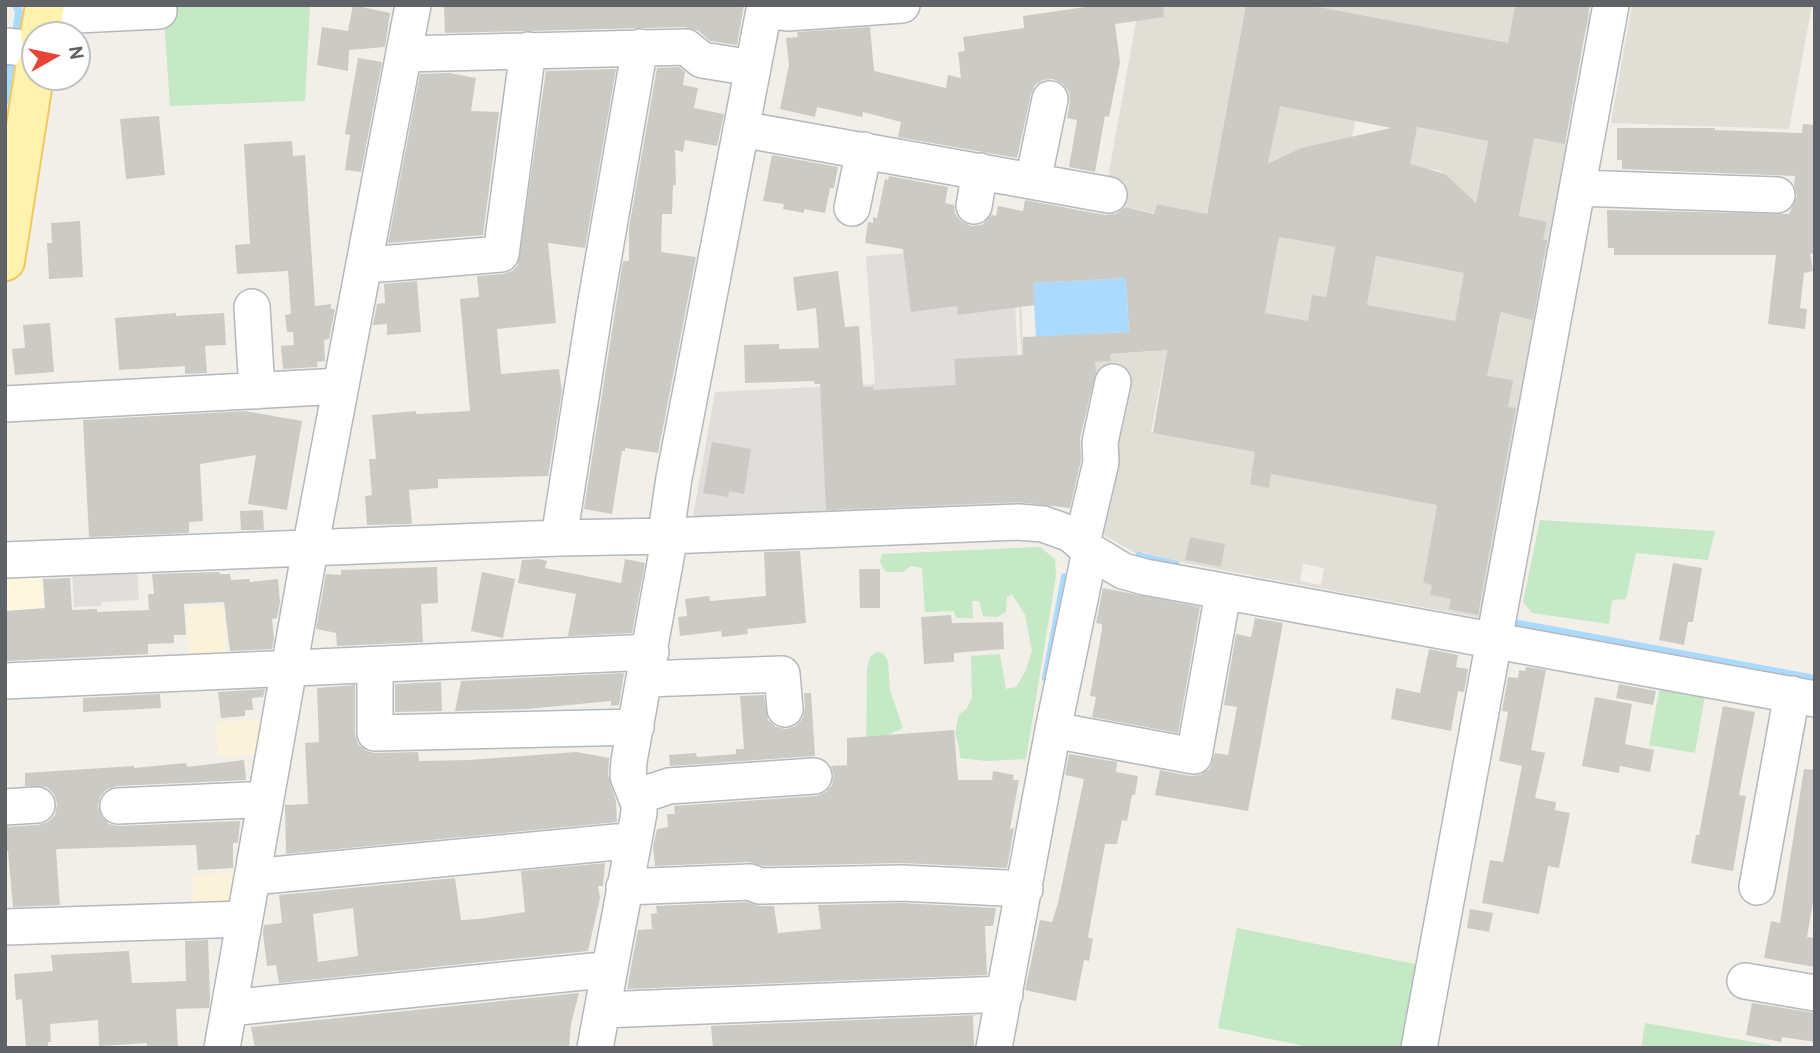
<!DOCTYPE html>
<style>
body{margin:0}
#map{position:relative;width:1820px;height:1053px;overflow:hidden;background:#f1efe8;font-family:Overpass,sans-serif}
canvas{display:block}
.frame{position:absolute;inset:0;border:7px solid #5f6368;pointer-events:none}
.north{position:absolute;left:21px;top:21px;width:70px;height:70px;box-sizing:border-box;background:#fff;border:2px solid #bfc1c3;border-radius:50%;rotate:81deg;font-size:19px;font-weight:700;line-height:28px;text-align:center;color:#5f6368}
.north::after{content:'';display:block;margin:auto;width:24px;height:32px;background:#ea4335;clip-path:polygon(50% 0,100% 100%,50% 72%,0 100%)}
</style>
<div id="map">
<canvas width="1820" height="1053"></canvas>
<div class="frame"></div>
<div class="north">N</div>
</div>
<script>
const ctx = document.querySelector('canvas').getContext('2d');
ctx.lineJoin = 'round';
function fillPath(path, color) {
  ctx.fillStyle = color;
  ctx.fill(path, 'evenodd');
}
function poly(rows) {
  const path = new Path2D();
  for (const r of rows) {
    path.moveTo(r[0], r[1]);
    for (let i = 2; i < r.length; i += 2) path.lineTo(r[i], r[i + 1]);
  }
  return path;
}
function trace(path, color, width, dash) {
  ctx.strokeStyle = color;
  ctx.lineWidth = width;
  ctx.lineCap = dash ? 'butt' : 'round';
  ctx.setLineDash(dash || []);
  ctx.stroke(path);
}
const commercial = poly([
 [41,570,46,674,5,676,5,572]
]);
const industrial = poly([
 [1012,246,1026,508,692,522,715,392,875,384,866,256],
 [137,567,139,600,102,602,101,606,74,607,72,570]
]);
const education = poly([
 [1139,5,1246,5,1195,276,1242,285,1251,234,1265,236,1251,310,1177,297,1151,432,1265,454,1291,318,1265,313,1279,237,1335,247,1326,296,1367,304,1376,256,1464,273,1455,322,1498,330,1558,5,1577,5,1576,10,1595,14,1597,5,1601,5,1487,619,1264,578,1171,560,1144,552,1137,554,1097,531,1109,469,1105,442,1120,375,1022,376,1017,265,1094,261,1102,204,1111,203,1115,185,1107,183],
 [1560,22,1594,29,1580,102,1569,100,1566,113,1543,109],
 [1570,104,1578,106,1570,145,1562,143],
 [1113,204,1154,213,1157,204,1183,209,1157,351,1110,354,1110,361,1074,364,1073,356,1055,357,1055,373,1024,374,1020,267,1095,263,1103,205],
 [1523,254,1551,260,1547,275,1520,269],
 [1313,295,1446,320,1446,326,1495,335,1489,362,1458,356,1452,385,1462,387,1461,398,1516,409,1480,604,1430,595,1432,585,1423,583,1446,456,1433,454,1436,441,1445,443,1447,430,1439,428,1442,407,1428,404,1410,500,1278,475,1297,372,1396,390,1399,373,1301,355],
 [1190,537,1225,544,1221,567,1186,560],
 [1303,564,1324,568,1321,585,1300,581],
 [1300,5,1515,5,1500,87],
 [1632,5,1812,5,1789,129,1611,123],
 [1287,68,1355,121,1334,230,1311,146,1301,148,1292,153,1261,200],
 [1494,109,1466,255,1445,174,1438,170,1421,169,1384,220,1417,127,1466,137]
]);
const green = poly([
 [163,5,310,5,305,101,170,106],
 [1540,520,1715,531,1708,560,1636,553,1626,599,1612,600,1609,624,1532,613,1523,602],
 [1040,547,1055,559,1056,576,1026,759,987,761,960,758,959,746,955,733,959,714,966,710,972,698,971,656,1000,654,1006,689,1016,687,1025,672,1032,651,1025,615,1012,594,1007,597,1006,612,997,617,983,616,979,601,972,601,973,618,956,618,954,611,925,612,922,568,911,566,903,572,886,572,880,562,882,554],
 [877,652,883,653,888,661,890,690,903,728,888,735,866,764,867,668,870,657],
 [1660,686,1705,695,1695,753,1649,745],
 [1237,928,1425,966,1410,1048,1314,1048,1218,1028],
 [1645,1023,1770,1045,1769,1048,1641,1048]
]);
const sand = poly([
 [225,606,226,668,189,669,187,607],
 [267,719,259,754,218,757,216,722],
 [234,873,231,910,193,914,193,874]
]);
const water = poly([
 [1126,278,1129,332,1036,337,1033,283]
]);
const stream = poly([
 [15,40,19,12,16,5],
 [5,101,12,56],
 [1139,556,1176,565],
 [1508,622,1815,679],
 [1046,678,1065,577]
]);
const building = poly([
 [353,5,390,13,385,47,349,50,348,71,317,65,322,27,348,31],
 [444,5,744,5,737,45,710,41,699,31,685,27,445,33],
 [1099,5,1163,5,1164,17,1115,24,1120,62,1109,117,1105,116,1095,172,1069,167,1077,120,1067,118,1070,103,1069,92,1063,84,1053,79,1043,80,1035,85,1031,94,1017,158,898,137,901,122,863,112,862,117,817,107,815,117,780,109,789,65,786,38,798,37,797,32,870,27,874,71,946,88,948,75,961,78,958,52,965,51,963,37,1024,28,1023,16],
 [1246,5,1308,5,1508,43,1515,5,1590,5,1565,144,1534,138,1519,216,1547,222,1543,239,1547,240,1533,320,1501,312,1487,376,1513,380,1508,407,1516,408,1478,615,1449,609,1451,599,1430,595,1432,585,1423,583,1437,505,1271,474,1269,488,1250,484,1255,452,1153,433,1167,350,1110,354,1111,361,1095,362,1096,372,1080,438,1081,460,1070,508,1017,502,826,510,820,384,815,384,814,381,745,383,744,345,779,344,779,349,819,348,816,308,797,311,793,277,838,271,845,327,859,326,863,387,873,387,873,390,956,385,954,359,1023,355,1023,337,1129,332,1126,278,1033,283,1035,305,958,315,957,306,911,312,903,249,865,243,868,222,873,223,873,217,877,218,885,179,888,180,889,176,948,187,945,203,954,205,955,214,961,221,971,226,982,225,992,215,996,216,998,206,1023,211,1025,200,1105,215,1116,214,1125,207,1154,214,1157,204,1207,214],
 [1280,106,1391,128,1301,148,1268,164],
 [1417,127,1488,141,1476,203,1445,174,1410,164],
 [1279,237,1335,247,1326,297,1312,295,1308,321,1265,313],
 [1376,256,1464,273,1455,321,1367,305],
 [358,58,382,62,361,172,345,170,350,135,345,134],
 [679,67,685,72,683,85,698,88,694,108,724,114,717,146,685,140,683,152,675,150,676,185,673,185,672,214,662,214,661,252,696,257,658,453,625,448,625,451,622,451,612,514,584,509,623,261,629,261,629,228,657,68],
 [616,69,585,248,548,243,556,323,497,329,501,374,559,369,562,391,548,476,438,479,438,488,409,490,412,524,367,525,365,496,372,495,369,459,376,459,372,415,416,411,416,414,470,411,460,299,479,297,477,276,503,274,512,271,518,265,546,71],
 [449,73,476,78,471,111,499,112,483,235,388,243,420,74],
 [159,116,165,175,126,179,120,119],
 [1803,124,1815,125,1815,253,1810,254,1813,271,1804,273,1800,308,1807,309,1805,329,1768,324,1776,255,1614,255,1614,248,1608,248,1607,210,1789,214,1797,196,1794,184,1795,176,1622,169,1622,160,1617,160,1617,128,1715,128,1715,130,1802,133],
 [292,141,293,156,305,155,315,306,331,304,331,309,335,309,329,339,324,340,325,361,317,362,318,367,283,369,281,346,294,345,293,332,287,332,285,315,291,314,288,271,237,274,235,245,250,244,244,144],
 [772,155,838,167,834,188,830,188,825,213,804,209,804,213,783,209,784,204,763,201],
 [80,221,83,277,49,279,47,243,52,243,51,223],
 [417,281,421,332,387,335,387,324,373,325,377,304,385,303,384,284],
 [176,313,176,316,224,313,226,345,205,346,207,373,185,374,185,366,119,370,115,318],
 [50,323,54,372,15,375,12,349,25,348,23,325],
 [245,411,302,421,287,510,248,504,256,455,200,464,203,521,189,522,189,533,89,537,83,420],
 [712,442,751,449,744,494,729,491,728,497,703,493],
 [263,510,264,530,241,530,240,511],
 [1190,537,1225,544,1221,567,1185,560],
 [800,551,806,623,747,629,748,634,722,637,721,631,680,636,678,617,687,616,685,599,709,596,710,601,766,596,764,552],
 [539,559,547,561,545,568,621,583,625,559,645,563,632,633,568,636,576,594,518,583,522,560],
 [1673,563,1702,568,1693,622,1688,622,1684,645,1659,640],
 [437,567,438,603,421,604,423,642,337,646,336,633,316,629,326,574,341,575,341,570],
 [859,569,880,569,880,608,860,608],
 [219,572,220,574,230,574,231,580,249,579,250,582,278,579,280,602,277,618,272,619,274,639,272,649,230,651,224,602,184,604,186,635,174,635,174,643,148,644,148,654,7,661,5,611,45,608,43,579,70,578,72,610,97,609,97,612,149,610,148,594,154,594,152,574],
 [482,572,515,579,503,638,471,631],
 [1103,588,1200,607,1178,733,1092,717,1096,697,1090,696,1102,629,1102,624,1096,623],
 [951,615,952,623,1003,622,1004,649,954,653,954,662,924,664,921,617],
 [1255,618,1283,623,1248,811,1155,795,1160,770,1190,776,1200,775,1210,768,1215,753,1228,755,1237,707,1224,705,1236,634,1251,637],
 [1429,649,1458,655,1456,667,1468,669,1464,692,1458,691,1451,731,1391,719,1396,688,1420,693],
 [1526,667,1546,670,1531,750,1545,753,1535,798,1556,802,1555,810,1570,813,1559,868,1548,866,1539,914,1482,903,1490,860,1503,862,1522,766,1499,761,1508,712,1502,711,1508,677,1518,678,1519,670,1525,671],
 [624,673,619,705,611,706,611,701,527,709,455,711,461,681],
 [441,682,442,711,395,712,395,684],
 [1619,684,1656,691,1653,705,1616,698],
 [355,685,355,734,358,744,366,751,375,753,418,752,419,761,469,760,577,752,609,758,608,775,616,801,617,822,286,854,285,805,308,804,305,743,319,742,317,688],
 [265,689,263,697,252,698,253,710,245,710,245,716,221,718,218,692],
 [804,693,811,693,815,756,670,766,669,755,696,753,697,757,736,754,736,749,744,749,740,696,764,695,768,720,776,727,786,729,796,726,803,718,805,707],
 [160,694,161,708,83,712,83,698],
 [1595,697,1632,704,1625,744,1654,750,1650,772,1620,766,1619,773,1582,766],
 [1723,706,1755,712,1739,795,1746,796,1733,871,1691,863,1696,835,1699,835],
 [954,730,958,780,992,780,993,771,1014,775,1013,780,1019,780,1010,829,1014,828,1007,868,902,863,764,866,749,862,655,866,653,846,657,829,668,827,667,814,675,814,674,806,816,796,826,792,832,785,834,775,831,766,847,765,847,738],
 [1069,754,1117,762,1116,772,1138,776,1135,795,1132,795,1127,821,1122,820,1117,844,1105,844,1088,937,1093,939,1089,961,1084,960,1076,1001,1025,990,1040,920,1052,922,1058,903,1084,779,1065,775],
 [244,760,246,780,117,786,107,789,100,797,98,806,102,817,109,824,118,826,240,821,238,843,233,843,233,868,198,870,196,845,58,849,56,850,60,905,13,907,8,851,5,851,5,827,38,825,48,822,55,815,57,804,54,794,47,787,25,786,25,773,134,766,134,768,186,763,187,767],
 [1804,769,1815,770,1815,890,1807,937,1815,938,1815,967,1764,958,1771,921,1780,923],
 [605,863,603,886,598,886,600,898,588,951,279,983,276,965,267,966,263,934,264,925,282,923,279,895,455,878,461,920,479,919,525,912,521,871],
 [353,908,358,956,318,962,313,914],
 [747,902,760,906,774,906,778,933,821,929,818,905,902,903,996,908,993,926,985,926,987,975,627,989,638,930,652,929,651,914,657,913,656,906],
 [1470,909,1493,913,1489,932,1467,928],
 [208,940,210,998,209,1008,176,1009,178,1048,147,1048,147,1043,99,1046,98,1020,50,1024,51,1042,48,1042,48,1048,26,1048,22,999,16,1000,14,974,53,971,51,955,129,951,132,983,186,981,185,941],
 [579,993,571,1024,569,1048,255,1048,251,1027],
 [1752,1003,1815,1013,1815,1042,1782,1037,1781,1042,1746,1035],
 [978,1015,973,1016,974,1048,713,1048,711,1026]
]);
const minor = poly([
 [764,10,787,13,902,5],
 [42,23,77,15,159,11],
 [5,46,35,49],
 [404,54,686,47,702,60,753,68],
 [741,129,1109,195],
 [1033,181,1050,99],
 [1578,188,1777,195],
 [974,206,980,171],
 [852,208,864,150],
 [365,261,381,264,501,254,528,50],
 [252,307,257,391],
 [5,404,341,386],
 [559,538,596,301,640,47],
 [1082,543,1101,462,1100,442,1113,382],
 [5,560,559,538,668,536,1018,522,1043,524,1071,534,1090,551,1123,571,1145,577,1815,699],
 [375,666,375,733,636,727],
 [646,679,782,674,785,709],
 [5,681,651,652],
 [1053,730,1194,756,1223,593],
 [636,797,669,786,814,776],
 [118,806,249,800,265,802],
 [5,807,37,805],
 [252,877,616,842,632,843],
 [624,887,750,882,760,886,902,883,1025,889],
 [1757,887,1792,694],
 [5,927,244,919],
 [1745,981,1815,993],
 [229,1008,593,971,608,971],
 [602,1010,1005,994],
 [222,1048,310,549,413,5],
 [595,1048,639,813,639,804,628,776,629,761,667,552,668,519,674,478,765,5],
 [994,1048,1053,730,1090,551],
 [1419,1048,1611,5]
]);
const major = poly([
 [40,35,45,5],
 [5,261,35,69]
]);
fillPath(commercial, '#fef7e0');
fillPath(industrial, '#e0deda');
fillPath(education, '#e1ded6');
fillPath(green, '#c5e8c5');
fillPath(sand, '#fbf3d9');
fillPath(water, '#aadaff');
trace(stream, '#aadaff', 8);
fillPath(building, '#cccac5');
trace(minor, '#b5b8bc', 38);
trace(major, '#f2c960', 42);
trace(minor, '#fff', 35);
trace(major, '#fff2af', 38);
</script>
